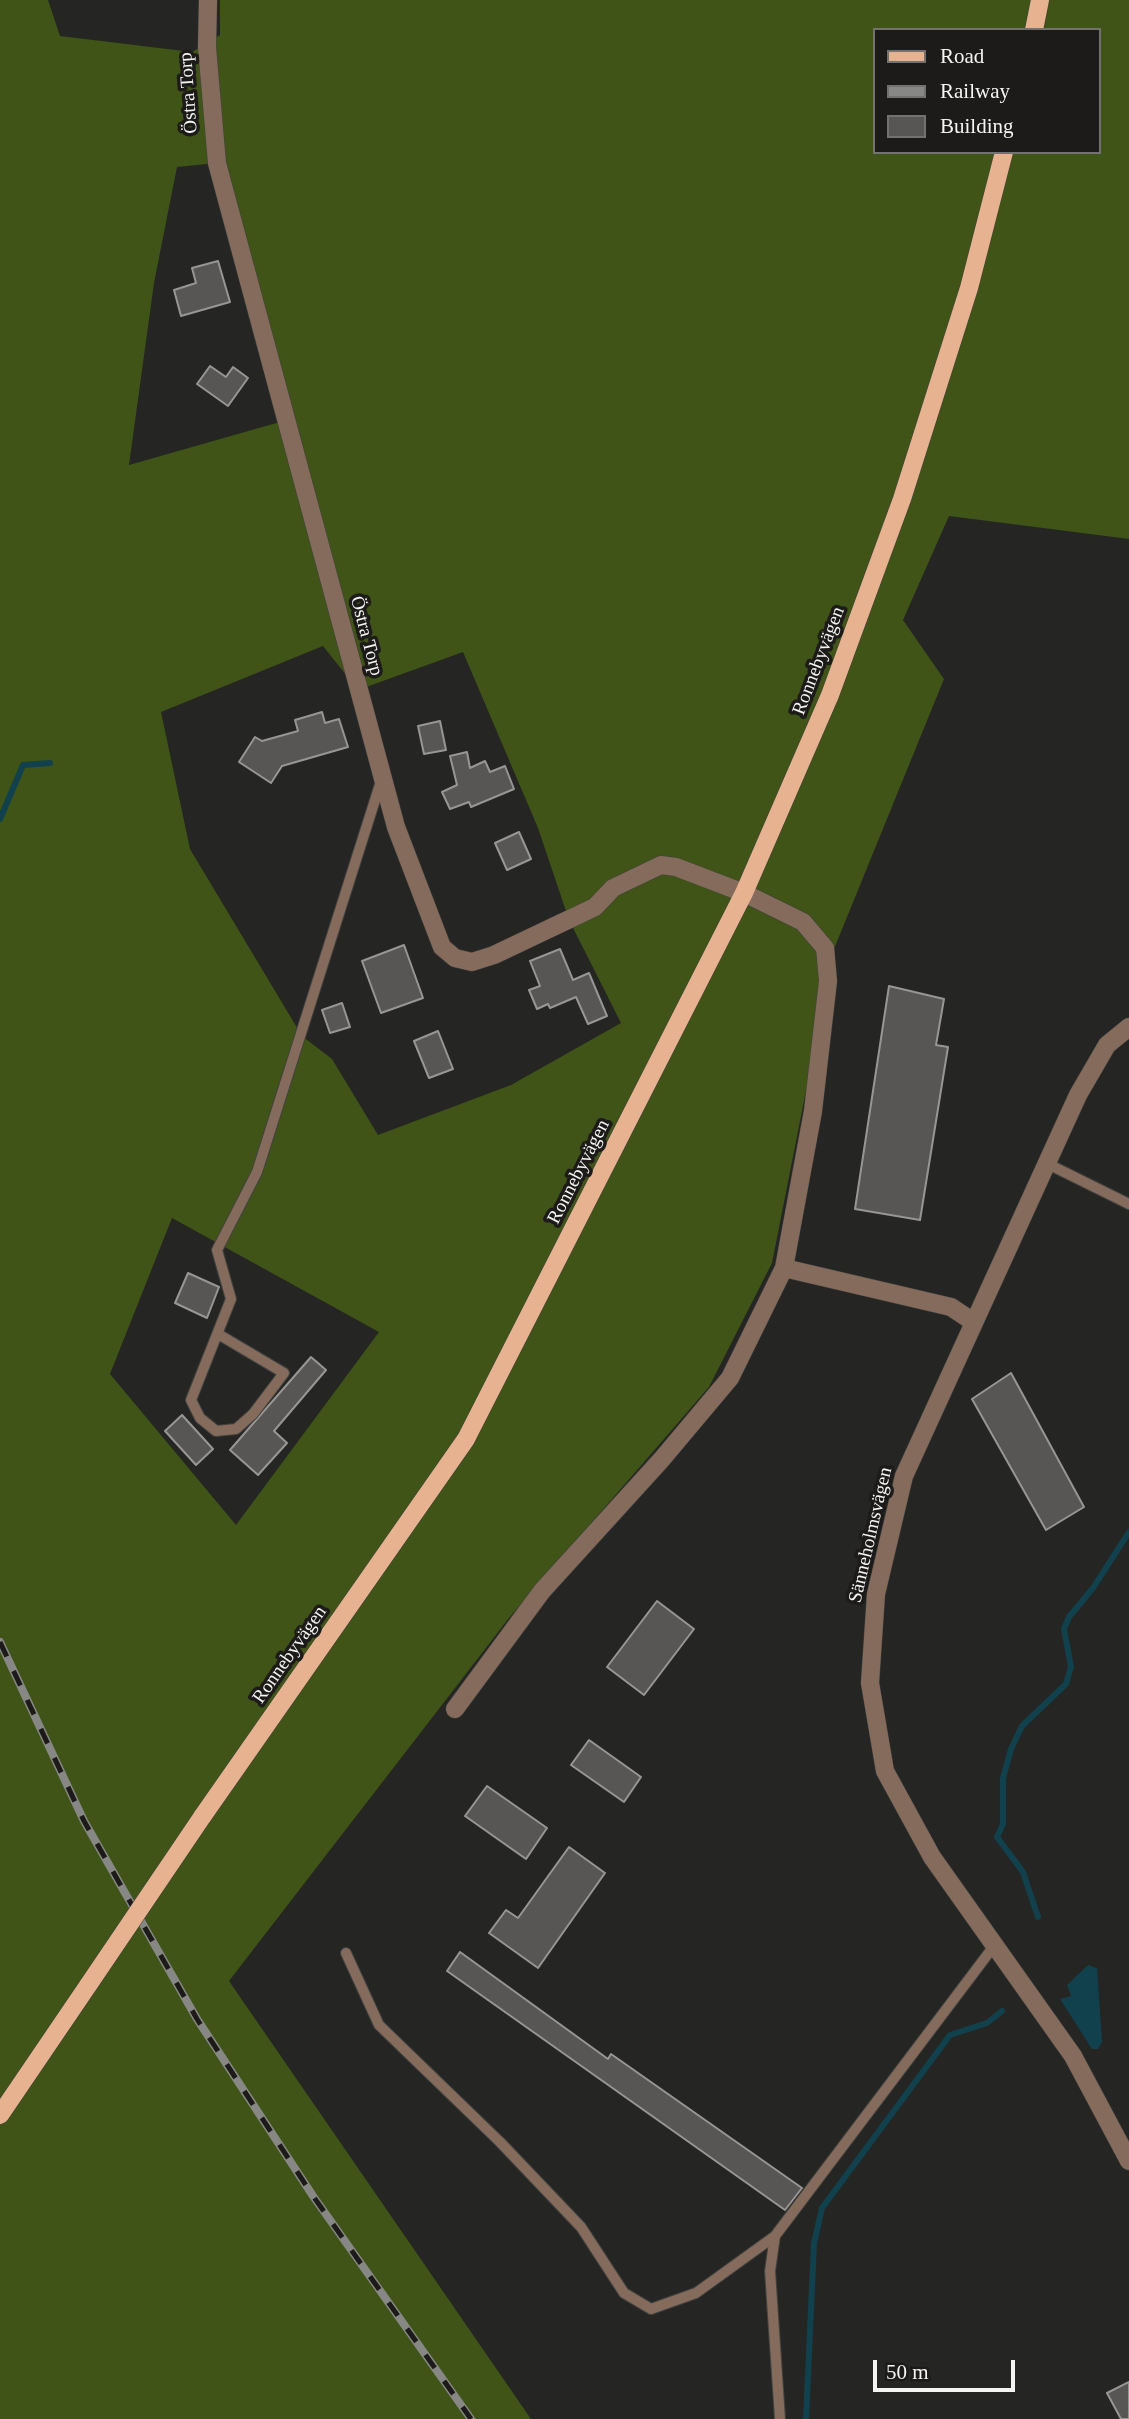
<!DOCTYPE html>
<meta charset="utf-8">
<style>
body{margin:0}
#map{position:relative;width:1129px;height:2419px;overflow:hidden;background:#252523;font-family:Georgia,serif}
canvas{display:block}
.legend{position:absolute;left:873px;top:28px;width:228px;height:126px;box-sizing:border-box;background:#1c1b19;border:2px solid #727270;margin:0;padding:9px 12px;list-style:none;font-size:21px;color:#f4f4f2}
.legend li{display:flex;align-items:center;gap:14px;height:35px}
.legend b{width:35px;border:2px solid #727270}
.scale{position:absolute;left:873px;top:2360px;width:142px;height:32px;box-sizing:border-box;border:4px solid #f4f4f2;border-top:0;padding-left:9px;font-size:21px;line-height:24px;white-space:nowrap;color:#f4f4f2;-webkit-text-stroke:5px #1c1b19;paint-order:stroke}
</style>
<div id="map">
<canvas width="1129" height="2419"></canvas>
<ul class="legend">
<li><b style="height:9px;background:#e6b28f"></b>Road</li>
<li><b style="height:9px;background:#878785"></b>Railway</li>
<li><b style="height:19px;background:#575654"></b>Building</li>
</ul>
<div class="scale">50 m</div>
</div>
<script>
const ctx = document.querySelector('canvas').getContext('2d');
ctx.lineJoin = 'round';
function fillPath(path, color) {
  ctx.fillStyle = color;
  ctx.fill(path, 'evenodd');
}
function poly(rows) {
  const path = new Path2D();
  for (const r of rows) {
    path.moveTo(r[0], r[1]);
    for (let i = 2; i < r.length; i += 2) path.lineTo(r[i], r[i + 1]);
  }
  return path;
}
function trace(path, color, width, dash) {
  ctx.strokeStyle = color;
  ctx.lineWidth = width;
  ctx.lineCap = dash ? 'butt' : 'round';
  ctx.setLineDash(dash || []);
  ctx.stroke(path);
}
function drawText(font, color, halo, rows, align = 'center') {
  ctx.font = font + ' Georgia,serif';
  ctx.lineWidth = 7;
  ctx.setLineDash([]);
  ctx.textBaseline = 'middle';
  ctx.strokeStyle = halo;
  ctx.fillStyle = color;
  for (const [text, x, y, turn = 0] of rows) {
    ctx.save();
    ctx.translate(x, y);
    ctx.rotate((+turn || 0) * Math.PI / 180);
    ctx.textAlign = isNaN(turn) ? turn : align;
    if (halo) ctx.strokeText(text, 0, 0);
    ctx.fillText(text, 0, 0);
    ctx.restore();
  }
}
const forest = poly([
 [0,0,48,0,60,36,192,52,220,35,220,0,1129,0,1129,539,949,516,903,620,944,679,834,949,772,1263,709,1387,509,1618,229,1981,531,2419,0,2419],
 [875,30,1099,30,1099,152,875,152],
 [217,163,287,420,129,465,154,283,177,167],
 [323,646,358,690,463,652,538,828,569,920,621,1023,511,1085,378,1135,332,1059,302,1036,190,849,161,712],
 [172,1218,379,1332,236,1525,110,1374]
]);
const water = poly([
 [1088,1965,1097,1968,1102,2042,1098,2049,1092,2049,1060,1999,1071,1996,1067,1985]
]);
const stream = poly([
 [0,819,23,765,50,763],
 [1038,1917,1023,1872,997,1837,1003,1824,1003,1778,1011,1749,1022,1726,1066,1684,1071,1667,1064,1629,1069,1617,1093,1588,1129,1532],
 [806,2419,814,2243,822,2208,950,2035,987,2023,1002,2011]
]);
const building = poly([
 [218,261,230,302,181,316,174,290,196,283,192,268,218,261],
 [210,366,226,377,233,367,248,378,228,406,197,384,210,366],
 [322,712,325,723,339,719,348,747,282,766,271,783,239,762,255,737,262,741,298,731,295,720,322,712],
 [440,721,446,750,424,754,418,726,440,721],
 [467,752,470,768,485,761,490,772,505,766,514,789,471,807,469,802,450,809,442,792,457,785,450,756,467,752],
 [519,832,531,859,507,870,495,843,519,832],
 [404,945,423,998,381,1013,362,961,404,945],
 [560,949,573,980,589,973,607,1016,588,1024,576,997,550,1008,548,1004,537,1009,529,990,540,986,530,961,560,949],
 [889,986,944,999,936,1045,948,1047,920,1220,855,1209,889,986],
 [342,1003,350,1027,330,1033,322,1010,342,1003],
 [438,1031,453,1069,429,1078,414,1041,438,1031],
 [188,1273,219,1287,207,1318,175,1303,188,1273],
 [311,1357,326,1370,274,1431,287,1443,258,1475,230,1450,311,1357],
 [1011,1373,1084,1507,1046,1530,972,1399,1011,1373],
 [182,1415,213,1449,196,1465,165,1431,182,1415],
 [657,1601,694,1629,644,1695,607,1667,657,1601],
 [589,1740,641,1777,624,1802,571,1765,589,1740],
 [487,1786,547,1828,526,1859,465,1816,487,1786],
 [569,1847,605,1873,538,1968,489,1933,506,1910,518,1918,569,1847],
 [460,1952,608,2059,611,2054,802,2188,785,2210,447,1971,460,1952],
 [1129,2382,1129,2419,1121,2419,1107,2393,1129,2382]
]);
const lane = poly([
 [1046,1163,1129,1204],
 [218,1334,284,1373,253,1414,236,1429,216,1431,200,1418,191,1400,231,1299,217,1250,257,1172,382,778],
 [346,1953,379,2025,500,2142,581,2227,624,2293,651,2309,696,2293,775,2236,994,1946],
 [775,2236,770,2271,780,2419]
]);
const street = poly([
 [208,0,207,47,217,163,396,827,442,947,455,958,472,962,494,955,595,907,613,888,661,865,676,867,744,893,803,922,825,948,828,981,813,1111,784,1268,730,1378,662,1459,542,1591,455,1709],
 [1129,1027,1107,1045,1078,1095,904,1476,876,1594,870,1683,885,1771,932,1857,1073,2056,1129,2161],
 [784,1268,951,1307,972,1321]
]);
const primary = poly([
 [1034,30,1040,0],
 [202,1817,466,1439,744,893,830,695,902,499,969,288,1004,152],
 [0,2115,89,1984]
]);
const rail = poly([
 [0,1642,84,1821,197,2019,313,2196,471,2419]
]);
const primaryBridge = poly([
 [89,1984,202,1817]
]);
const streetNames = [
 ["Östra Torp",189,93,-94],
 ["Östra Torp",366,636,75],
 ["Ronnebyvägen",819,661,-69],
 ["Ronnebyvägen",579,1172,-63],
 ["Sänneholmsvägen",871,1535,-77],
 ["Ronnebyvägen",290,1655,-55]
];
fillPath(forest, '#3f5416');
fillPath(water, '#12414e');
trace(stream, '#12414e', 6);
fillPath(building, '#575654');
trace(building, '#979694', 2);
trace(lane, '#424240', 12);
trace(street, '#424240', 19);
trace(primary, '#424240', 19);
trace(lane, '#846b5b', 10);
trace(street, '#846b5b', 18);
trace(primary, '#e6b28f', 18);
trace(rail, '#878785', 8);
trace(rail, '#1c1b19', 5, [16]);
trace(primaryBridge, '#424240', 19, []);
trace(primaryBridge, '#e6b28f', 18);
drawText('19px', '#f4f4f2', '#1c1b19', streetNames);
</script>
